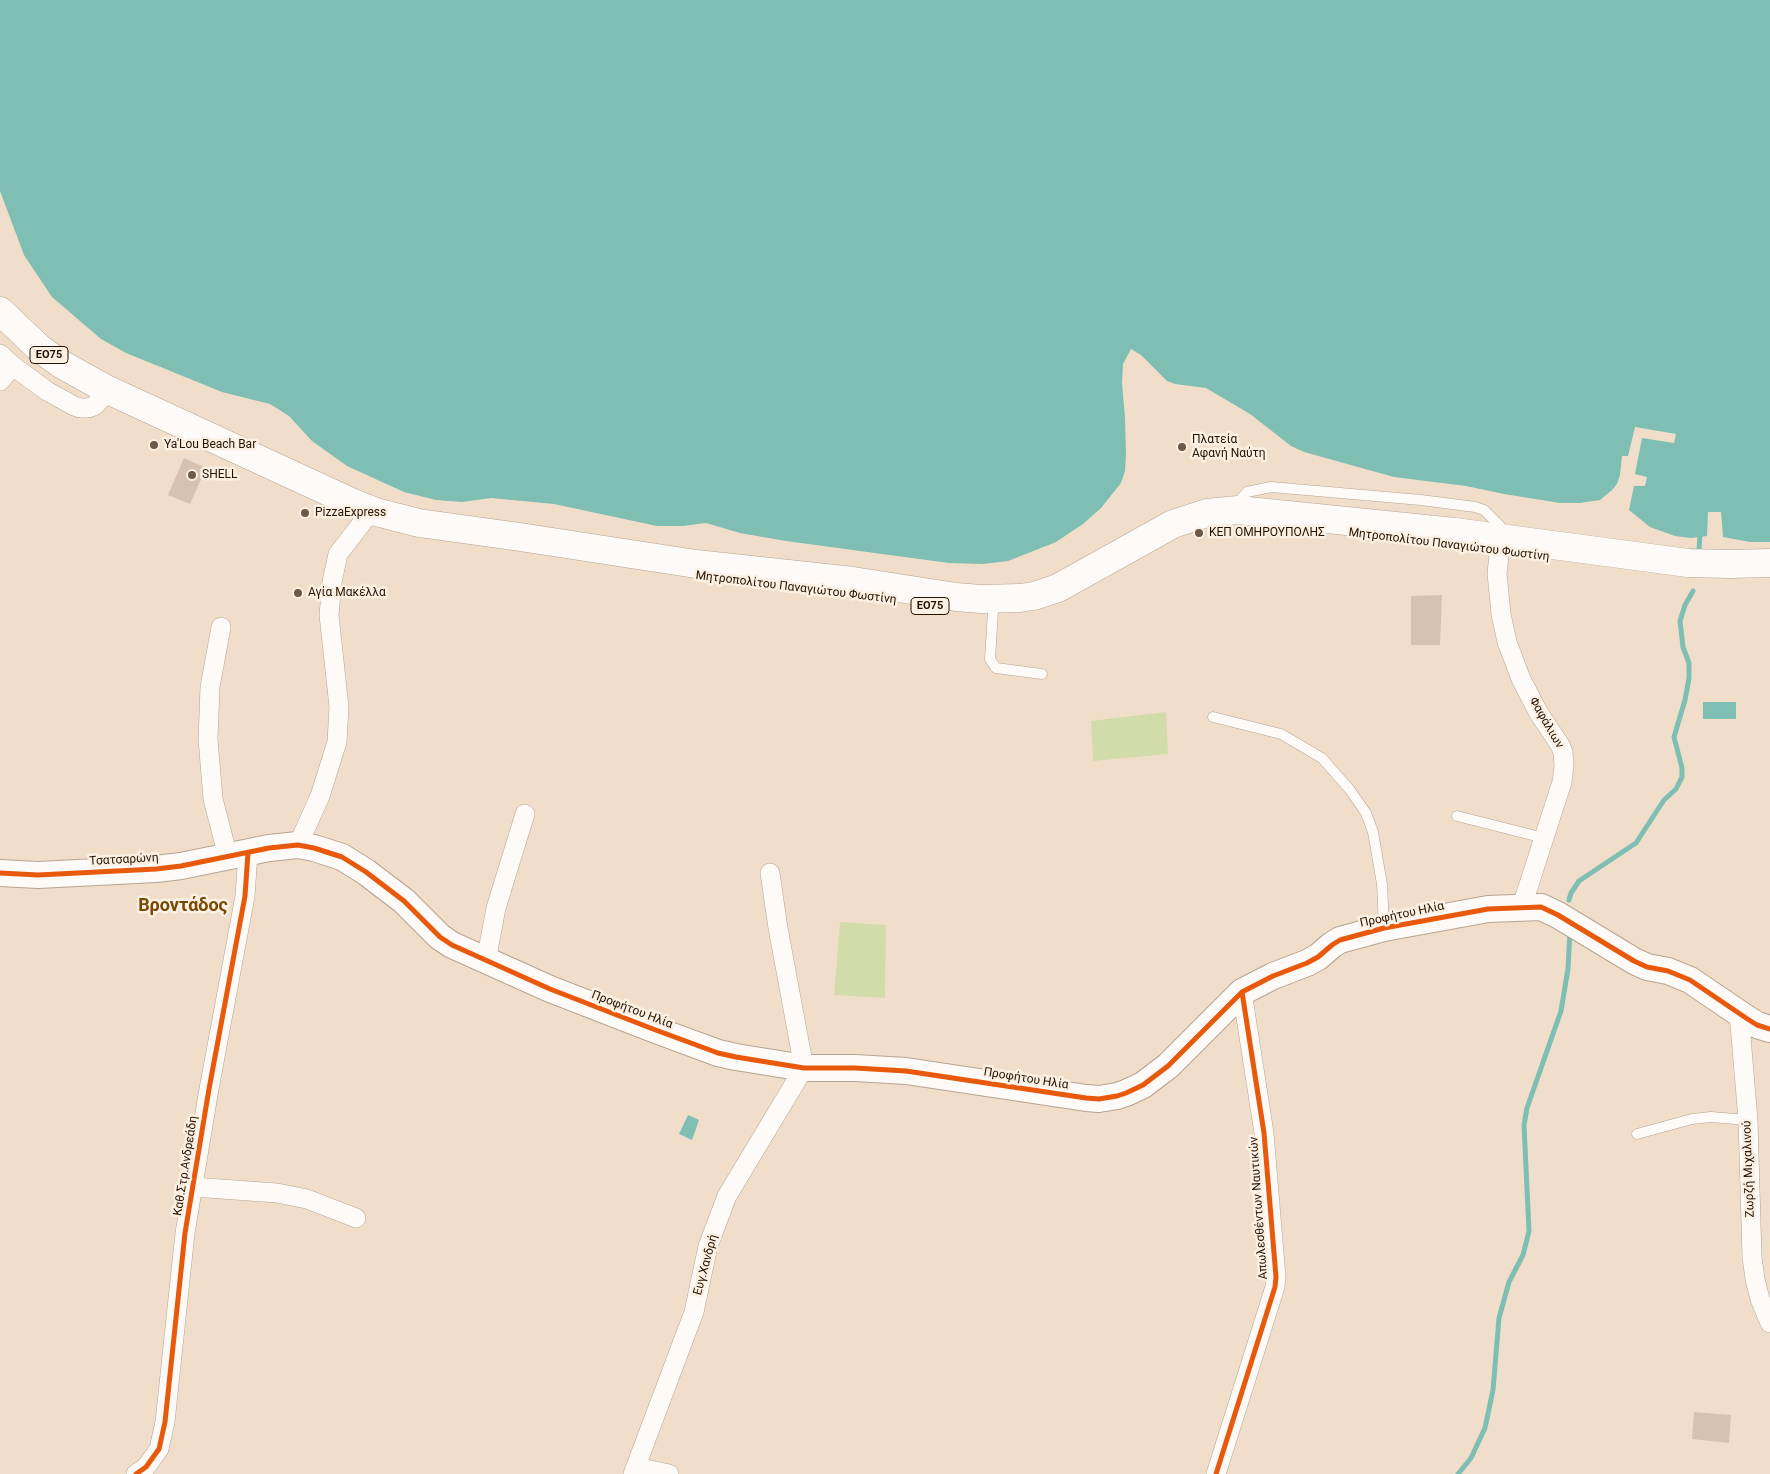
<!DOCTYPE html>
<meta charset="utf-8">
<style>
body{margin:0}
canvas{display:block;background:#f0decb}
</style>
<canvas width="1770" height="1474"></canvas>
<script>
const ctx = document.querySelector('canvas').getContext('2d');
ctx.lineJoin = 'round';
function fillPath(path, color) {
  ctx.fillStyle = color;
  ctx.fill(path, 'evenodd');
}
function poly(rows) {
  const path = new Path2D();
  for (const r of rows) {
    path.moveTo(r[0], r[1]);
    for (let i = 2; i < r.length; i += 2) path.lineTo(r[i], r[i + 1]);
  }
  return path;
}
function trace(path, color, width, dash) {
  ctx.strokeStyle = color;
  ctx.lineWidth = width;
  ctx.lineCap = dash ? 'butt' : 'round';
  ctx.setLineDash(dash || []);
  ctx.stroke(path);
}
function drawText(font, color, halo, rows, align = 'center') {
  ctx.font = font + ' Roboto,sans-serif';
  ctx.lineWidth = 5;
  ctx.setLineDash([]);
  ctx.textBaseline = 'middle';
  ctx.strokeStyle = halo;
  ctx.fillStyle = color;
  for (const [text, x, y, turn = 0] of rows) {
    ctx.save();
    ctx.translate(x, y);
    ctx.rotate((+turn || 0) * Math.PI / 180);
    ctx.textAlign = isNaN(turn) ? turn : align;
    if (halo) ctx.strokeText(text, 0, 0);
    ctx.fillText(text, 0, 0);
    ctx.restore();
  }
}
const green = poly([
 [1166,712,1168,754,1093,761,1091,721],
 [840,922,886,925,885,998,834,995]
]);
const water = poly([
 [0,0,1770,0,1770,542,1750,542,1723,537,1721,512,1708,512,1707,536,1691,538,1675,536,1650,527,1629,510,1634,486,1645,486,1647,477,1635,474,1642,438,1674,443,1676,434,1635,427,1628,456,1622,456,1620,475,1617,484,1612,490,1600,500,1580,503,1560,503,1504,494,1466,486,1394,477,1304,452,1291,446,1250,414,1206,388,1175,384,1167,381,1141,355,1131,349,1123,364,1122,383,1125,418,1126,454,1125,471,1121,483,1101,508,1083,524,1056,542,1008,561,983,564,949,563,786,541,740,533,706,523,683,526,657,526,554,504,491,498,462,502,436,500,404,492,347,466,312,441,289,416,270,404,222,392,126,353,101,339,52,297,24,255,0,191],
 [1703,702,1736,702,1736,719,1703,719],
 [688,1115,699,1120,692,1140,679,1134]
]);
const stream = poly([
 [1699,549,1700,536],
 [1569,900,1571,893,1579,881,1636,843,1664,800,1676,789,1682,777,1682,768,1674,737,1685,700,1689,678,1689,663,1683,647,1680,621,1685,605,1693,591],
 [1458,1474,1471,1458,1485,1428,1493,1390,1499,1318,1509,1282,1523,1255,1529,1231,1524,1125,1527,1108,1561,1011,1568,969,1570,931]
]);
const building = poly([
 [184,458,206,468,190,504,168,495],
 [1442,595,1440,645,1411,645,1411,596],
 [1694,1412,1731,1415,1729,1443,1692,1439]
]);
const lane = poly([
 [1234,507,1247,492,1271,487,1421,500,1475,507,1484,510,1500,526,1501,535],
 [993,611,990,659,996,668,1042,674],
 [1213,717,1281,734,1322,758,1350,790,1366,813,1373,832,1382,884,1384,927],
 [1457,816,1544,838],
 [1637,1134,1692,1119,1711,1117,1748,1120]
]);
const street = poly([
 [0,354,13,366],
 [0,381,13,366,47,391,74,406,80,408,88,408,94,406,100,400,106,389],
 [1501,538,1497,573,1501,614,1507,642,1521,679,1538,712,1560,745,1563,752,1564,766,1562,782,1522,906],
 [221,627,210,687,208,739,213,799,228,857],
 [298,845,320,796,337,742,339,707,329,615,332,582,338,554,372,510],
 [486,961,496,908,525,814],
 [1739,1013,1748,1120,1752,1257,1755,1279,1760,1299,1770,1323],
 [193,1187,277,1193,307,1199,356,1218],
 [636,1467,669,1474],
 [136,1474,146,1467,159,1449,165,1422,185,1233,209,1089,245,896,248,853],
 [633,1474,694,1312,708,1246,727,1196,804,1068,778,928,770,873],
 [1216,1474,1275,1287,1276,1277,1264,1133,1242,992]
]);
const secondary = poly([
 [0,873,38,875,156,869,181,866,269,848,298,845,314,848,342,857,366,872,404,901,440,937,452,945,550,989,653,1029,718,1053,736,1057,804,1068,855,1068,906,1071,1086,1098,1099,1099,1117,1096,1126,1093,1143,1085,1168,1066,1242,992,1273,976,1307,963,1318,957,1332,945,1340,940,1384,928,1488,909,1541,907,1558,915,1634,961,1647,967,1668,971,1690,980,1746,1018,1757,1025,1770,1029]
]);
const primary = poly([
 [0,311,39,348,61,364,106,389,351,502,376,512,419,523,520,537,696,564,853,581,956,597,981,599,1020,598,1034,596,1058,588,1173,524,1207,513,1238,510,1455,532,1688,563,1730,564,1770,563]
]);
const cycleway = poly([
 [0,873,38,875,156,869,181,866,269,848,298,845,314,848,342,857,366,872,404,901,440,937,452,945,550,989,653,1029,718,1053,736,1057,804,1068,855,1068,906,1071,1086,1098,1099,1099,1117,1096,1126,1093,1143,1085,1168,1066,1242,992,1273,976,1307,963,1318,957,1332,945,1340,940,1384,928,1488,909,1541,907,1558,915,1634,961,1647,967,1668,971,1690,980,1746,1018,1757,1025,1770,1029],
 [136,1474,146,1467,159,1449,165,1422,185,1233,209,1089,245,896,248,853],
 [1216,1474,1275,1287,1276,1277,1264,1133,1242,992]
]);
const markers = [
 [154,445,5,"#6c5947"],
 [1182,447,5,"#6c5947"],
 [192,475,5,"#6c5947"],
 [305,513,5,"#6c5947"],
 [1199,533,5,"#6c5947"],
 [298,593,5,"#6c5947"]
];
const shields = [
 [49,355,38],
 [930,606,38]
];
const shieldNames = [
 ["ΕΟ75",49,355],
 ["ΕΟ75",930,606]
];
const poiNames = [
 ["Πλατεία",1192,440],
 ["Αφανή Ναύτη",1192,454],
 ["Ya'Lou Beach Bar",164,445],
 ["SHELL",202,475],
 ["PizzaExpress",315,513],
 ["ΚΕΠ ΟΜΗΡΟΥΠΟΛΗΣ",1209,533],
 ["Αγία Μακέλλα",308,593]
];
const streetNames = [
 ["Μητροπολίτου Παναγιώτου Φωστίνη",1449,545,7],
 ["Μητροπολίτου Παναγιώτου Φωστίνη",796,588,7],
 ["Φαφάλιων",1546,723,60],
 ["Τσατσαρώνη",124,860,-3],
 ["Προφήτου Ηλία",1402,915,-12],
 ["Προφήτου Ηλία",632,1010,21],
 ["Προφήτου Ηλία",1026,1079,9],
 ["Καθ.Στρ.Ανδρεάδη",186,1166,-81],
 ["Ζωρζή Μιχαλινού",1749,1169,-92],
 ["Απωλεσθέντων Ναυτικών",1259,1208,-94],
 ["Ευγ.Χανδρή",706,1265,-75]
];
const districtNames = [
 ["Βροντάδος",183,906]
];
fillPath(green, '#d1dcaa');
fillPath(water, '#7fbeb2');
trace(stream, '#7fbeb2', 5);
fillPath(building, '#d7c2b2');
trace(lane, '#b6a491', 11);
trace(street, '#b6a491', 20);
trace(secondary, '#b6a491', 28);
trace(primary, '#b6a491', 29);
trace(lane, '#fdfaf7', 10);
trace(street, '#fdfaf7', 19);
trace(secondary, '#fdfaf7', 26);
trace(primary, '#fdfaf7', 28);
trace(cycleway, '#e8590c', 5);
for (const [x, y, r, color] of markers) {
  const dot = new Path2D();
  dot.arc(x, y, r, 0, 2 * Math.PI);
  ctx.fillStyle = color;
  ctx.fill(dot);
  trace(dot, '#fbf0e4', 2);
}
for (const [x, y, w] of shields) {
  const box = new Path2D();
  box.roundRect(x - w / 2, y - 8.5, w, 17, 4);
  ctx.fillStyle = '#fbf0e4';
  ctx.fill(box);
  trace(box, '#251200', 1);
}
drawText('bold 11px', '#251200', null, shieldNames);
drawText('12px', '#251200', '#fbf0e4', poiNames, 'left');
drawText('12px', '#251200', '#fbf0e4', streetNames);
drawText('bold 18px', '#774903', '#fbf0e4', districtNames);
</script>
